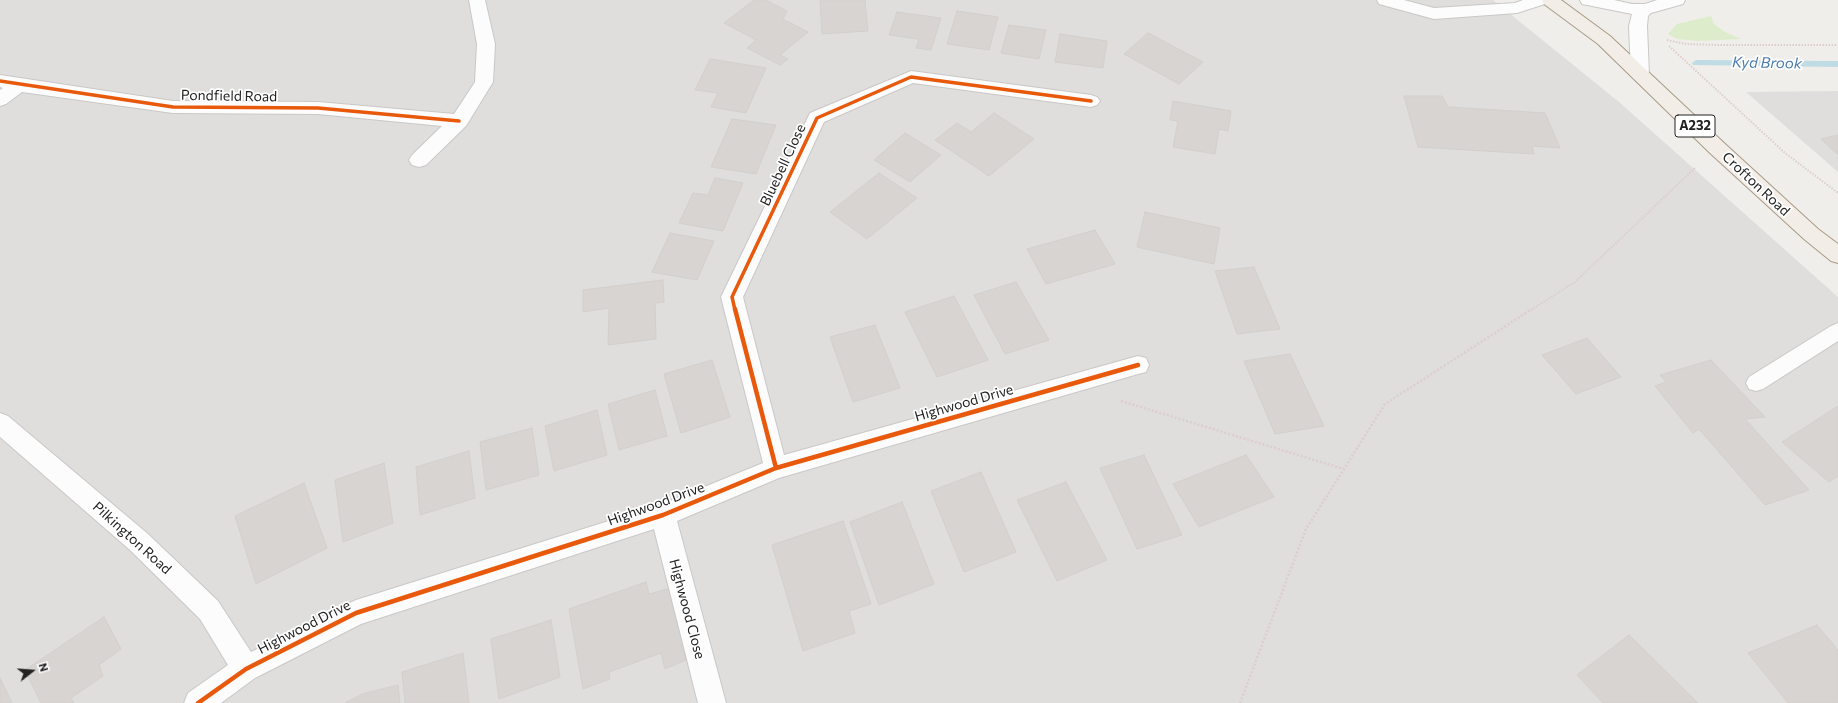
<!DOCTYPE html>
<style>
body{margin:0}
#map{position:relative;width:1838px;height:703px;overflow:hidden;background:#f0eeeb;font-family:Commissioner,sans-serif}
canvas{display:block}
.north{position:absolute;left:12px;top:651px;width:40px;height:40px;-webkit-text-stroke:3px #fff;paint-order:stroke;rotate:73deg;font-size:11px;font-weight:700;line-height:16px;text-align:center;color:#222}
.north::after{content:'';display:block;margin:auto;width:14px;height:18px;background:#222;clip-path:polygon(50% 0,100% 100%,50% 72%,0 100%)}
</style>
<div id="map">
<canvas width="1838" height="703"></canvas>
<div class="north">N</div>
</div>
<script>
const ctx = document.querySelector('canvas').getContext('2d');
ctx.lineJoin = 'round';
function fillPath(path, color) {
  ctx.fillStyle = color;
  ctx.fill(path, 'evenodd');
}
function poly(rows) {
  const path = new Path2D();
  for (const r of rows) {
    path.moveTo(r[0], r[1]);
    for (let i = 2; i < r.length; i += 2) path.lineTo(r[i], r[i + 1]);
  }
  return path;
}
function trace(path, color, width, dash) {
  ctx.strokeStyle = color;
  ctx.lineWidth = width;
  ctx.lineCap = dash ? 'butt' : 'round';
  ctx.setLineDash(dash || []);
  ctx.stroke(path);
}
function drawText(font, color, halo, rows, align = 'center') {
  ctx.font = font + ' Commissioner,sans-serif';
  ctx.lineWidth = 3.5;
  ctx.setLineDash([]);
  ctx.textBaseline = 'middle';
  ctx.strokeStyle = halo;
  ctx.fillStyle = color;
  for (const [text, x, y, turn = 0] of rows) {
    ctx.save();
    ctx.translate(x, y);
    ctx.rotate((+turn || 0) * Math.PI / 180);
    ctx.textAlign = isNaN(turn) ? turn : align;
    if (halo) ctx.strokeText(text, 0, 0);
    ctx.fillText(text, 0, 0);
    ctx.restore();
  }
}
const residential = poly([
 [0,0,1493,0,1619,102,1838,297,1838,703,0,703],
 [1838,91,1838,172,1746,92]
]);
const grass = poly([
 [1711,16,1714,24,1725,32,1741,39,1698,41,1677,39,1668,34,1677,24]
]);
const stream = poly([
 [1696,60,1838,61,1838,67,1693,65,1692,63,1696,60]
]);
const building = poly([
 [754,0,766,0,787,11,783,19,808,32,780,55,788,59,780,65,747,48,756,40,724,23,754,0],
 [820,0,865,0,868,31,822,34,820,0],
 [957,11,998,17,989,50,947,44,957,11],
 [897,12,941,18,931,50,916,48,919,39,889,35,897,12],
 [1009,25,1046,30,1039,59,1001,53,1009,25],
 [1148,33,1203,62,1179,84,1124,54,1148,33],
 [1060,34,1107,41,1103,68,1055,62,1060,34],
 [710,59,766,68,746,113,711,107,718,93,695,90,710,59],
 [1404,96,1442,96,1448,107,1545,113,1560,148,1532,146,1534,154,1418,147,1404,96],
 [1173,101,1231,111,1228,131,1219,129,1215,154,1173,147,1178,121,1170,120,1173,101],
 [994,113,1034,139,989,176,935,140,957,123,971,132,994,113],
 [732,119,776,125,756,174,711,167,732,119],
 [905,133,941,155,910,182,874,160,905,133],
 [1838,135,1838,155,1821,139,1838,135],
 [879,173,917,198,867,239,830,212,879,173],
 [715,178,743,183,723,231,679,223,693,193,708,195,715,178],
 [1145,212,1220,228,1214,264,1137,247,1145,212],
 [1095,230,1115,264,1046,284,1027,249,1095,230],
 [670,233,714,241,697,280,652,272,670,233],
 [1254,267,1280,329,1237,334,1215,271,1254,267],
 [663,280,664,302,655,303,656,339,608,345,609,308,583,312,583,290,663,280],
 [1016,282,1049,340,1005,354,974,295,1016,282],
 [954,296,988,360,937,377,905,312,954,296],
 [875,325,900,388,853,402,830,337,875,325],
 [1587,338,1621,377,1576,394,1542,355,1587,338],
 [1290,354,1324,426,1275,434,1244,361,1290,354],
 [712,360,730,417,681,433,664,374,712,360],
 [1711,360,1765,417,1745,419,1809,490,1765,505,1699,429,1693,433,1655,386,1666,382,1660,375,1711,360],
 [655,390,667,436,619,450,608,404,655,390],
 [1838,406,1838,476,1829,482,1782,442,1838,406],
 [597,410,607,455,554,471,545,426,597,410],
 [532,428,539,475,486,490,480,442,532,428],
 [469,451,475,498,420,515,416,467,469,451],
 [1144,455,1182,535,1137,549,1100,468,1144,455],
 [1246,455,1274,497,1199,527,1173,484,1246,455],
 [384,463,393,523,343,542,335,480,384,463],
 [981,472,1016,552,964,572,931,491,981,472],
 [1066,482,1107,560,1057,581,1017,500,1066,482],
 [304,483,327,548,256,584,235,516,304,483],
 [902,502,934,584,879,605,850,522,902,502],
 [843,521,871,604,849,611,855,633,803,651,772,545,843,521],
 [646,582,649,594,671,588,684,644,681,645,686,660,665,669,661,653,609,672,610,679,583,689,569,609,646,582],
 [104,617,121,649,99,665,103,676,71,698,74,703,41,703,25,670,104,617],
 [551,620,560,677,499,699,491,639,551,620],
 [1817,625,1838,650,1838,703,1788,703,1748,653,1817,625],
 [1629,635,1698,703,1603,703,1577,675,1629,635],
 [463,653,469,703,405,703,402,672,463,653],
 [0,678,12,703,0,703,0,678],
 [398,685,400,703,345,703,362,694,398,685]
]);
const pathFar1 = poly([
 [1667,40,1686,44,1717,45,1838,45],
 [1669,46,1785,153,1838,193],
 [1531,310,1575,282,1696,167]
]);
const path = poly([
 [1121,401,1344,469],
 [1240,703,1306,529,1385,404,1532,309]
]);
const service = poly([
 [1838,323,1838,341,1763,389,1756,391,1749,389,1746,383,1749,377,1831,326,1838,323]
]);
const minor = poly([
 [469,0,485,0,495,44,493,82,466,126,426,165,419,167,412,165,409,160,412,155,442,126,318,114,173,113,22,92,6,104,0,106,0,90,3,88,0,87,0,75,173,101,318,102,454,114,475,82,477,44,469,0],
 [1377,0,1404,0,1434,8,1515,3,1523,0,1547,0,1545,4,1517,13,1434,19,1379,4,1377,0],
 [1580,0,1614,0,1632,4,1645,4,1657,0,1685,0,1683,4,1651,13,1648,16,1647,26,1649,75,1646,79,1640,81,1634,79,1631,75,1629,26,1632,14,1582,4,1580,0],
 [911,71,1091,95,1097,97,1100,101,1097,105,1091,107,913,83,824,122,743,297,784,455,1138,356,1146,358,1149,365,1146,372,1138,374,779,478,677,521,726,703,698,703,654,529,361,624,255,678,221,703,184,703,188,693,228,665,200,619,130,550,0,437,0,413,8,416,148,534,218,601,251,652,356,600,660,505,763,463,721,297,810,113,911,71]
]);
const primary = poly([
 [1542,0,1561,0,1610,36,1724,143,1818,229,1838,244,1838,263,1831,261,1804,239,1710,153,1598,44,1544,4,1542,0]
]);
const cyclewayFar1 = poly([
 [0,81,173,107,318,108,459,121],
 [735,310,732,297,817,118,911,77,1091,101]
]);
const cycleway = poly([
 [735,309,776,468],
 [198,703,246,669,356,613,663,515,776,468,1138,365]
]);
const shields = [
 [1695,126,40]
];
const shieldNames = [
 ["A232",1695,126]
];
const streetNames = [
 ["Pondfield Road",229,96,1],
 ["Bluebell Close",783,165,-65],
 ["Crofton Road",1756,184,43],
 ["Highwood Drive",964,403,-16],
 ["Highwood Drive",656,504,-20],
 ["Pilkington Road",132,538,42],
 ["Highwood Close",687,609,75],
 ["Highwood Drive",304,627,-27]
];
const waterNames = [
 ["Kyd Brook",1767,63,1]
];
fillPath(residential, '#dfdedc');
fillPath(grass, '#ddeccb');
fillPath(stream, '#bfdbe3');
fillPath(building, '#d7d4d2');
trace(building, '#d3d0cc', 1);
trace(service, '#c9c8c7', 2);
trace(minor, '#c9c8c7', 2);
trace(primary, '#a79c86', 2);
trace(pathFar1, '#dccecd', 2, [1.5, 1.5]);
trace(path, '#dccecd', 2.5, [2, 2]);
fillPath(service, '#fdfcfc');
fillPath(minor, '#fdfcfc');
fillPath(primary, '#f3ede7');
trace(cyclewayFar1, '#e8590c', 3.5);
trace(cycleway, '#e8590c', 4.5);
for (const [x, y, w] of shields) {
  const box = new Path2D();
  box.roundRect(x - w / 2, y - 11, w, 22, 3);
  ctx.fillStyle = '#fff';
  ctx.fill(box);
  trace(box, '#222', 1);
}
drawText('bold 13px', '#222', null, shieldNames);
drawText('14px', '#222', '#fff', streetNames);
drawText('italic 15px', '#4a7aab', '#fff', waterNames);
</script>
